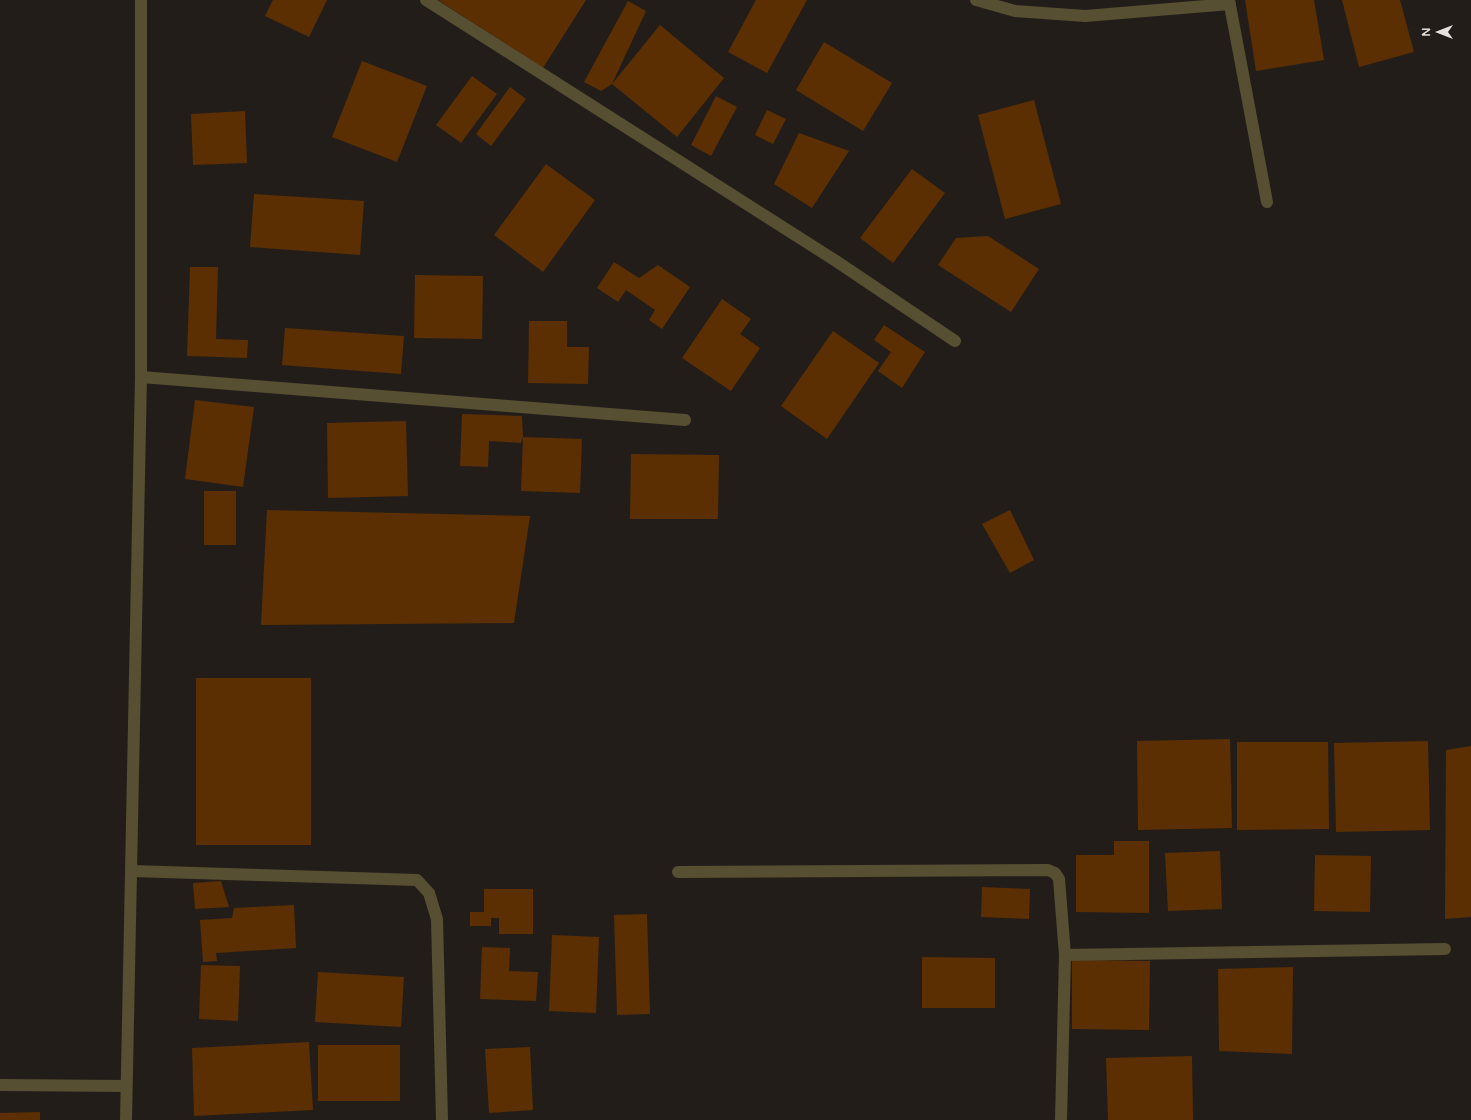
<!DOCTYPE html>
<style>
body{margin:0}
#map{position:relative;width:1471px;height:1120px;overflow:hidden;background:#231d1a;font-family:"Varela Round",sans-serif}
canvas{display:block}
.north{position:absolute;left:1419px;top:12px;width:40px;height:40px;-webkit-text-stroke:3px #231d1a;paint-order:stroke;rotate:270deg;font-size:11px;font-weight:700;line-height:16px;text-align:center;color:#e5e1df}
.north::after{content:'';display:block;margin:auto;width:14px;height:18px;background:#e5e1df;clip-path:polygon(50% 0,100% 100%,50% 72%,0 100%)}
</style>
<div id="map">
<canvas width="1471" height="1120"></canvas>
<div class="north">N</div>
</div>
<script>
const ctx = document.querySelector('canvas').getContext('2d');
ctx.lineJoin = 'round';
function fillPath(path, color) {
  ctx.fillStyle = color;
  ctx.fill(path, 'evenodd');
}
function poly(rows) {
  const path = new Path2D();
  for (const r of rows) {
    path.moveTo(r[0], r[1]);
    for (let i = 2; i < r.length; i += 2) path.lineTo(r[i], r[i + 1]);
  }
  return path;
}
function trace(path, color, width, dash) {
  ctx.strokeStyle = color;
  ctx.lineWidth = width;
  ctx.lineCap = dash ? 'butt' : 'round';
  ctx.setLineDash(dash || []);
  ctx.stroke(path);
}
const building = poly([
 [273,0,327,0,309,37,265,16],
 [438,0,586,0,543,68],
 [756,0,807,0,767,73,728,52],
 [1245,0,1314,0,1324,60,1256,71],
 [1342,0,1400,0,1414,52,1359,67],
 [628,1,646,11,612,84,601,91,584,82],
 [660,25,724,78,677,137,612,84],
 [824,42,892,83,863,131,796,90],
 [362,61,427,86,397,162,332,137],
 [472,76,497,94,461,143,436,125],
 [510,87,526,99,491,146,476,134],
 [716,96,737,107,711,156,691,145],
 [1034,100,1061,204,1005,219,978,115],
 [767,110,786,119,773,144,755,135],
 [245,111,247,163,193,165,191,114],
 [799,133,849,151,812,208,774,184],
 [546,164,595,200,543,272,494,235],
 [912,169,945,193,893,263,860,238],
 [254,194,364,201,360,255,250,247],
 [988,236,1039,269,1011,312,938,265,956,238],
 [614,262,639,278,658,265,690,287,662,329,649,320,655,310,626,290,618,302,597,288],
 [190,267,218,267,216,339,248,340,247,358,187,356],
 [415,275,483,276,482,339,414,338],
 [722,299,751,319,740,334,760,348,731,391,682,358],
 [529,321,567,321,567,347,589,347,588,384,528,383],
 [884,325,925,352,902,388,878,371,891,352,874,340],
 [285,328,404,336,401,374,282,365],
 [833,331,879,363,827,439,781,406],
 [195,400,254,407,243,487,185,479],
 [462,414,522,416,523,437,582,439,580,493,521,491,523,437,521,443,489,441,488,467,460,466],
 [406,421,408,496,328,498,327,423],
 [631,454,719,455,718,519,630,519],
 [204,491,236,491,236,545,204,545],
 [267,510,530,516,514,623,261,625],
 [1010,510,1034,560,1010,573,982,524],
 [196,678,311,678,311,845,196,845],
 [1230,739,1232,828,1138,830,1137,741],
 [1428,741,1430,830,1336,832,1334,743],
 [1237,742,1328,742,1329,829,1237,830],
 [1471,746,1471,917,1445,919,1446,750],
 [1114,841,1149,841,1149,913,1076,912,1076,855,1114,855],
 [1220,851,1222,909,1168,911,1165,853],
 [1315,855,1371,856,1370,912,1314,911],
 [221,881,229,907,195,909,193,883],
 [982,887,1030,889,1029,919,981,917],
 [484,889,533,889,533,934,499,934,499,918,491,918,491,926,470,926,470,912,484,912],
 [294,905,296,948,216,953,217,961,203,962,200,920,232,918,234,908],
 [647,914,650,1014,617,1015,614,915],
 [552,935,599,937,596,1013,549,1011],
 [482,947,510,948,509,971,538,972,536,1001,480,999],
 [922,957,995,958,995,1008,922,1008],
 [1072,960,1150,961,1149,1030,1072,1029],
 [201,965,240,966,238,1021,199,1019],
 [1293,967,1292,1054,1219,1051,1218,969],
 [318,972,404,977,401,1027,315,1022],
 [309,1042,313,1110,194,1116,192,1048],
 [318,1045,400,1045,400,1101,318,1101],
 [530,1047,533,1110,489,1113,485,1049],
 [1192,1056,1193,1120,1108,1120,1106,1058],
 [40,1112,40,1120,0,1120,0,1113]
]);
const minor = poly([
 [426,0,836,261,955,341],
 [976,0,1015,11,1085,16,1230,4],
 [1229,0,1267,202],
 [141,377,685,420],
 [132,871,417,880,429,893,437,919,442,1120],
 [678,872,1048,870,1055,873,1059,879,1065,955,1061,1120],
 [1065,955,1445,949],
 [0,1085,126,1086]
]);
const tertiary = poly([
 [126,1120,141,377,141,0]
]);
fillPath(building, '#5c2f03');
trace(minor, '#574f31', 12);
trace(tertiary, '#574f31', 12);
</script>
